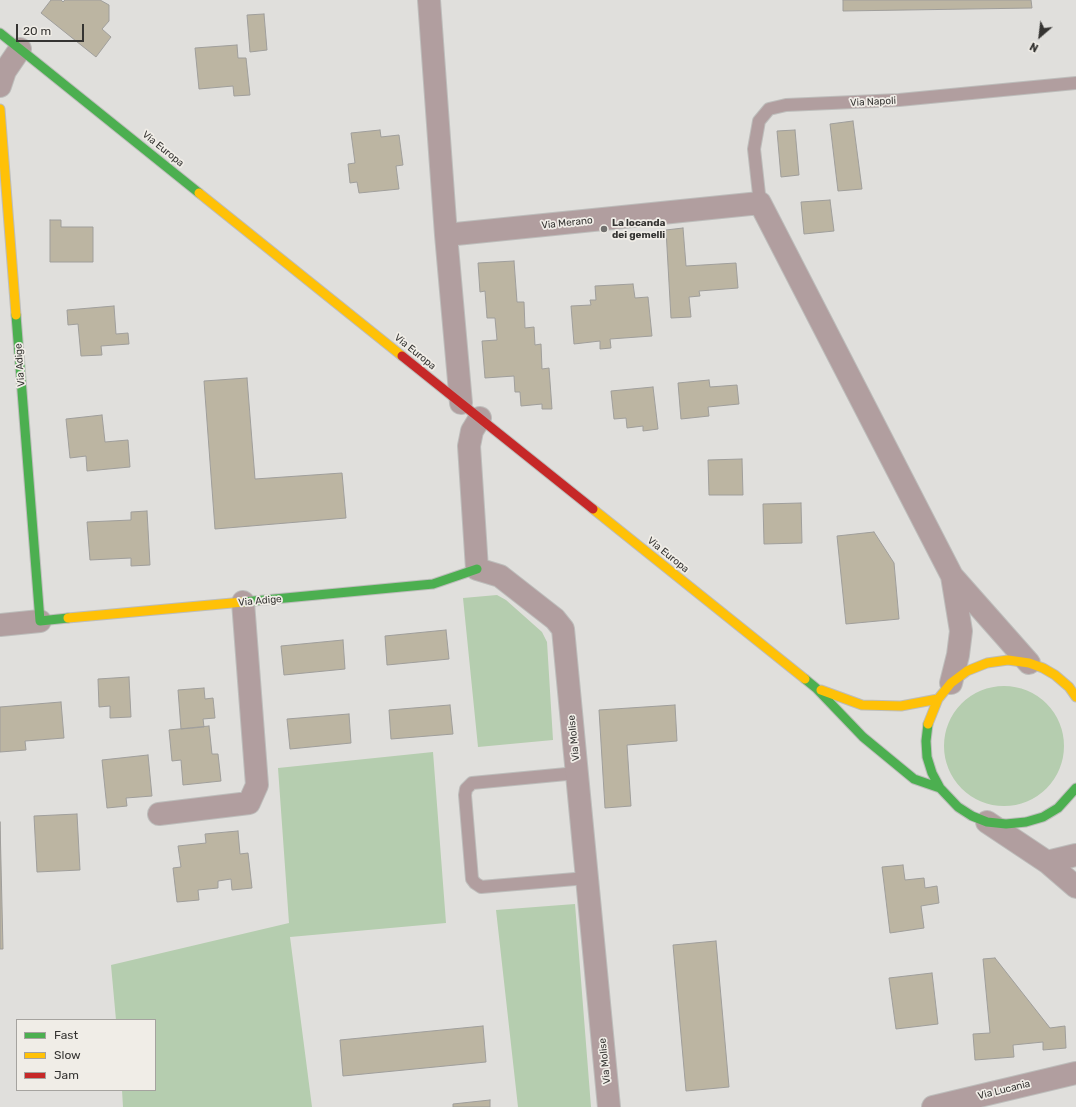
<!DOCTYPE html>
<style>
body{margin:0}
#map{position:relative;width:1076px;height:1107px;overflow:hidden;background:#e0dfdc;font-family:Rubik,sans-serif}
canvas{display:block}
.legend{position:absolute;left:16px;top:1019px;width:140px;height:72px;box-sizing:border-box;background:#f0ede7;border:1px solid #a5a39f;margin:0;padding:5px 7px;list-style:none;font-size:12px;color:#353432}
.legend li{display:flex;align-items:center;gap:8px;height:20px}
.legend b{width:20px;border:1px solid #a5a39f}
.north{position:absolute;left:1020px;top:16px;width:40px;height:40px;-webkit-text-stroke:3px #f0ede7;paint-order:stroke;rotate:208deg;font-size:11px;font-weight:700;line-height:16px;text-align:center;color:#353432}
.north::after{content:'';display:block;margin:auto;width:14px;height:18px;background:#353432;clip-path:polygon(50% 0,100% 100%,50% 72%,0 100%)}
.scale{position:absolute;left:16px;top:24px;width:68px;height:18px;box-sizing:border-box;border:2px solid #353432;border-top:0;padding-left:5px;font-size:12px;line-height:14px;white-space:nowrap;color:#353432;-webkit-text-stroke:3px #f0ede7;paint-order:stroke}
</style>
<div id="map">
<canvas width="1076" height="1107"></canvas>
<ul class="legend">
<li><b style="height:5px;background:#4caf50"></b>Fast</li>
<li><b style="height:5px;background:#ffc107"></b>Slow</li>
<li><b style="height:5px;background:#c62828"></b>Jam</li>
</ul>
<div class="north">N</div>
<div class="scale">20 m</div>
</div>
<script>
const ctx = document.querySelector('canvas').getContext('2d');
ctx.lineJoin = 'round';
function fillPath(path, color) {
  ctx.fillStyle = color;
  ctx.fill(path, 'evenodd');
}
function poly(rows) {
  const path = new Path2D();
  for (const r of rows) {
    if (r.length === 3) {
      path.moveTo(r[0] + r[2], r[1]);
      path.arc(r[0], r[1], r[2], 0, 2 * Math.PI);
      continue;
    }
    path.moveTo(r[0], r[1]);
    for (let i = 2; i < r.length; i += 2) path.lineTo(r[i], r[i + 1]);
  }
  return path;
}
function trace(path, color, width, dash) {
  ctx.strokeStyle = color;
  ctx.lineWidth = width;
  ctx.lineCap = dash ? 'butt' : 'round';
  ctx.setLineDash(dash || []);
  ctx.stroke(path);
}
function drawText(font, color, halo, rows, align = 'center') {
  ctx.font = font + ' Rubik,sans-serif';
  ctx.lineWidth = 3.5;
  ctx.setLineDash([]);
  ctx.textBaseline = 'middle';
  ctx.strokeStyle = halo;
  ctx.fillStyle = color;
  for (const [text, x, y, turn = 0] of rows) {
    ctx.save();
    ctx.translate(x, y);
    ctx.rotate((+turn || 0) * Math.PI / 180);
    ctx.textAlign = isNaN(turn) ? turn : align;
    if (halo) ctx.strokeText(text, 0, 0);
    ctx.fillText(text, 0, 0);
    ctx.restore();
  }
}
const green = poly([
 [497,595,506,600,542,632,547,642,553,740,478,747,463,598],
 [1004,746,60],
 [433,752,446,923,290,937,312,1107,123,1107,122,1090,155,1090,155,1020,116,1020,111,965,289,923,278,768],
 [575,904,591,1107,518,1107,496,910]
]);
const building = poly([
 [51,0,61,0,63,2,65,0,100,0,109,5,109,21,102,29,111,37,96,57,41,13,51,0],
 [843,0,1031,0,1032,8,843,11,843,0],
 [264,14,267,50,250,52,247,15,264,14],
 [237,45,238,58,246,58,250,95,234,96,233,86,199,89,195,48,237,45],
 [853,121,862,189,838,191,830,124,853,121],
 [380,130,381,137,399,135,403,165,396,166,399,189,359,193,357,182,350,183,348,164,355,163,351,133,380,130],
 [795,130,799,175,781,177,777,131,795,130],
 [830,200,834,231,804,234,801,202,830,200],
 [50,220,61,220,61,227,93,227,93,262,50,262,50,220],
 [683,228,686,266,736,263,738,288,699,291,700,296,689,297,691,317,671,318,666,230,683,228],
 [514,261,517,302,524,302,525,328,534,327,535,345,541,344,542,369,549,368,552,409,542,409,542,404,521,406,520,392,515,392,514,376,485,378,482,341,497,340,495,318,487,318,485,291,480,292,478,263,514,261],
 [633,284,635,298,648,297,652,336,610,339,611,348,600,349,600,341,574,344,571,306,591,305,590,300,596,300,595,286,633,284],
 [114,306,116,334,128,333,129,344,101,346,102,355,81,356,78,324,68,325,67,310,114,306],
 [247,378,255,479,342,473,346,518,215,529,204,381,247,378],
 [709,380,710,387,737,385,739,404,708,407,709,416,681,419,678,383,709,380],
 [653,387,658,429,643,431,643,426,627,428,626,418,614,419,611,391,653,387],
 [102,415,105,442,128,440,130,467,87,471,86,456,70,458,66,419,102,415],
 [742,459,743,495,709,495,708,460,742,459],
 [801,503,802,543,764,544,763,504,801,503],
 [147,511,150,565,131,566,131,558,90,560,87,522,131,520,131,512,147,511],
 [874,532,894,563,899,619,846,624,837,536,874,532],
 [446,630,449,659,387,665,385,636,446,630],
 [343,640,345,669,284,675,281,646,343,640],
 [129,677,131,717,110,718,110,706,99,707,98,679,129,677],
 [204,688,205,699,213,698,215,718,203,719,204,727,181,729,178,690,204,688],
 [61,702,64,738,25,741,26,750,0,752,0,707,61,702],
 [450,705,453,734,391,739,389,710,450,705],
 [675,705,677,741,627,745,631,806,605,808,599,710,675,705],
 [349,714,351,743,290,749,287,719,349,714],
 [209,726,212,754,218,754,221,781,183,785,181,760,172,761,169,730,209,726],
 [148,755,152,796,126,798,127,806,107,808,102,760,148,755],
 [77,814,80,870,37,872,34,816,77,814],
 [0,822,3,949,0,949,0,822],
 [238,831,240,854,248,853,252,888,232,890,231,879,218,881,218,888,198,890,199,900,177,902,173,868,181,867,178,846,206,843,205,834,238,831],
 [903,865,905,880,924,878,925,888,937,886,939,903,921,906,924,928,890,933,882,867,903,865],
 [716,941,729,1087,686,1091,673,945,716,941],
 [995,958,1050,1028,1065,1026,1066,1048,1043,1050,1043,1042,1013,1045,1014,1057,975,1060,973,1034,990,1033,983,959,995,958],
 [932,973,938,1024,896,1029,889,978,932,973],
 [483,1026,486,1062,343,1076,340,1040,483,1026],
 [490,1100,490,1107,453,1107,453,1104,490,1100]
]);
const lane = poly([
 [760,203,754,149,759,121,769,109,786,105,899,100,1076,83],
 [577,773,472,783,466,789,465,795,472,879,475,883,481,887,587,878]
]);
const street = poly([
 [429,0,446,235,461,403],
 [0,86,5,71,20,49],
 [446,235,760,203,952,576,1029,663],
 [480,418,472,431,469,446,477,569,500,576,555,619,563,629,609,1107],
 [0,625,40,621],
 [951,683,958,655,961,631,952,576],
 [159,814,249,803,257,785,243,602],
 [987,822,1047,862,1076,887],
 [1047,862,1076,855],
 [933,1107,1076,1073]
]);
const fast = poly([
 [0,33,199,193],
 [16,315,40,621,68,618],
 [243,602,433,584,477,569],
 [805,679,816,688,863,737,914,779,940,788],
 [928,724,926,741,927,757,932,773,940,788,958,807,972,816,987,822,1006,824,1026,822,1043,817,1058,808,1076,788]
]);
const slow = poly([
 [0,109,16,315],
 [199,193,402,356],
 [593,509,805,679],
 [68,618,243,602],
 [821,690,862,705,901,706,938,699],
 [928,724,938,699,951,683,967,671,987,663,1008,660,1029,663,1043,668,1055,675,1069,687,1076,697]
]);
const jam = poly([
 [402,356,593,509]
]);
const markers = [
 [604,229,4,"#71706e"]
];
const streetNames = [
 ["Via Napoli",873,102,-3],
 ["Via Europa",163,149,39],
 ["Via Merano",567,223,-6],
 ["Via Europa",415,352,39],
 ["Via Adige",20,365,-94],
 ["Via Europa",668,555,39],
 ["Via Adige",260,601,-5],
 ["Via Molise",574,738,-96],
 ["Via Molise",605,1061,-96],
 ["Via Lucania",1004,1090,-14]
];
const poiNames = [
 ["La locanda",612,223],
 ["dei gemelli",612,235]
];
fillPath(green, '#b5cdaf');
fillPath(building, '#bcb5a2');
trace(building, '#9f9e9b', 1);
trace(lane, '#bdbdbb', 14);
trace(street, '#bdbdbb', 24);
trace(fast, '#bdbdbb', 11);
trace(slow, '#bdbdbb', 11);
trace(jam, '#bdbdbb', 11);
trace(lane, '#b19e9f', 12);
trace(street, '#b19e9f', 22);
trace(fast, '#4caf50', 9);
trace(slow, '#ffc107', 9);
trace(jam, '#c62828', 9);
for (const [x, y, r, color] of markers) {
  const dot = new Path2D();
  dot.arc(x, y, r, 0, 2 * Math.PI);
  ctx.fillStyle = color;
  ctx.fill(dot);
  trace(dot, '#f0ede7', 1.5);
}
drawText('10px', '#353432', '#f0ede7', streetNames);
drawText('bold 10px', '#353432', '#f0ede7', poiNames, 'left');
</script>
